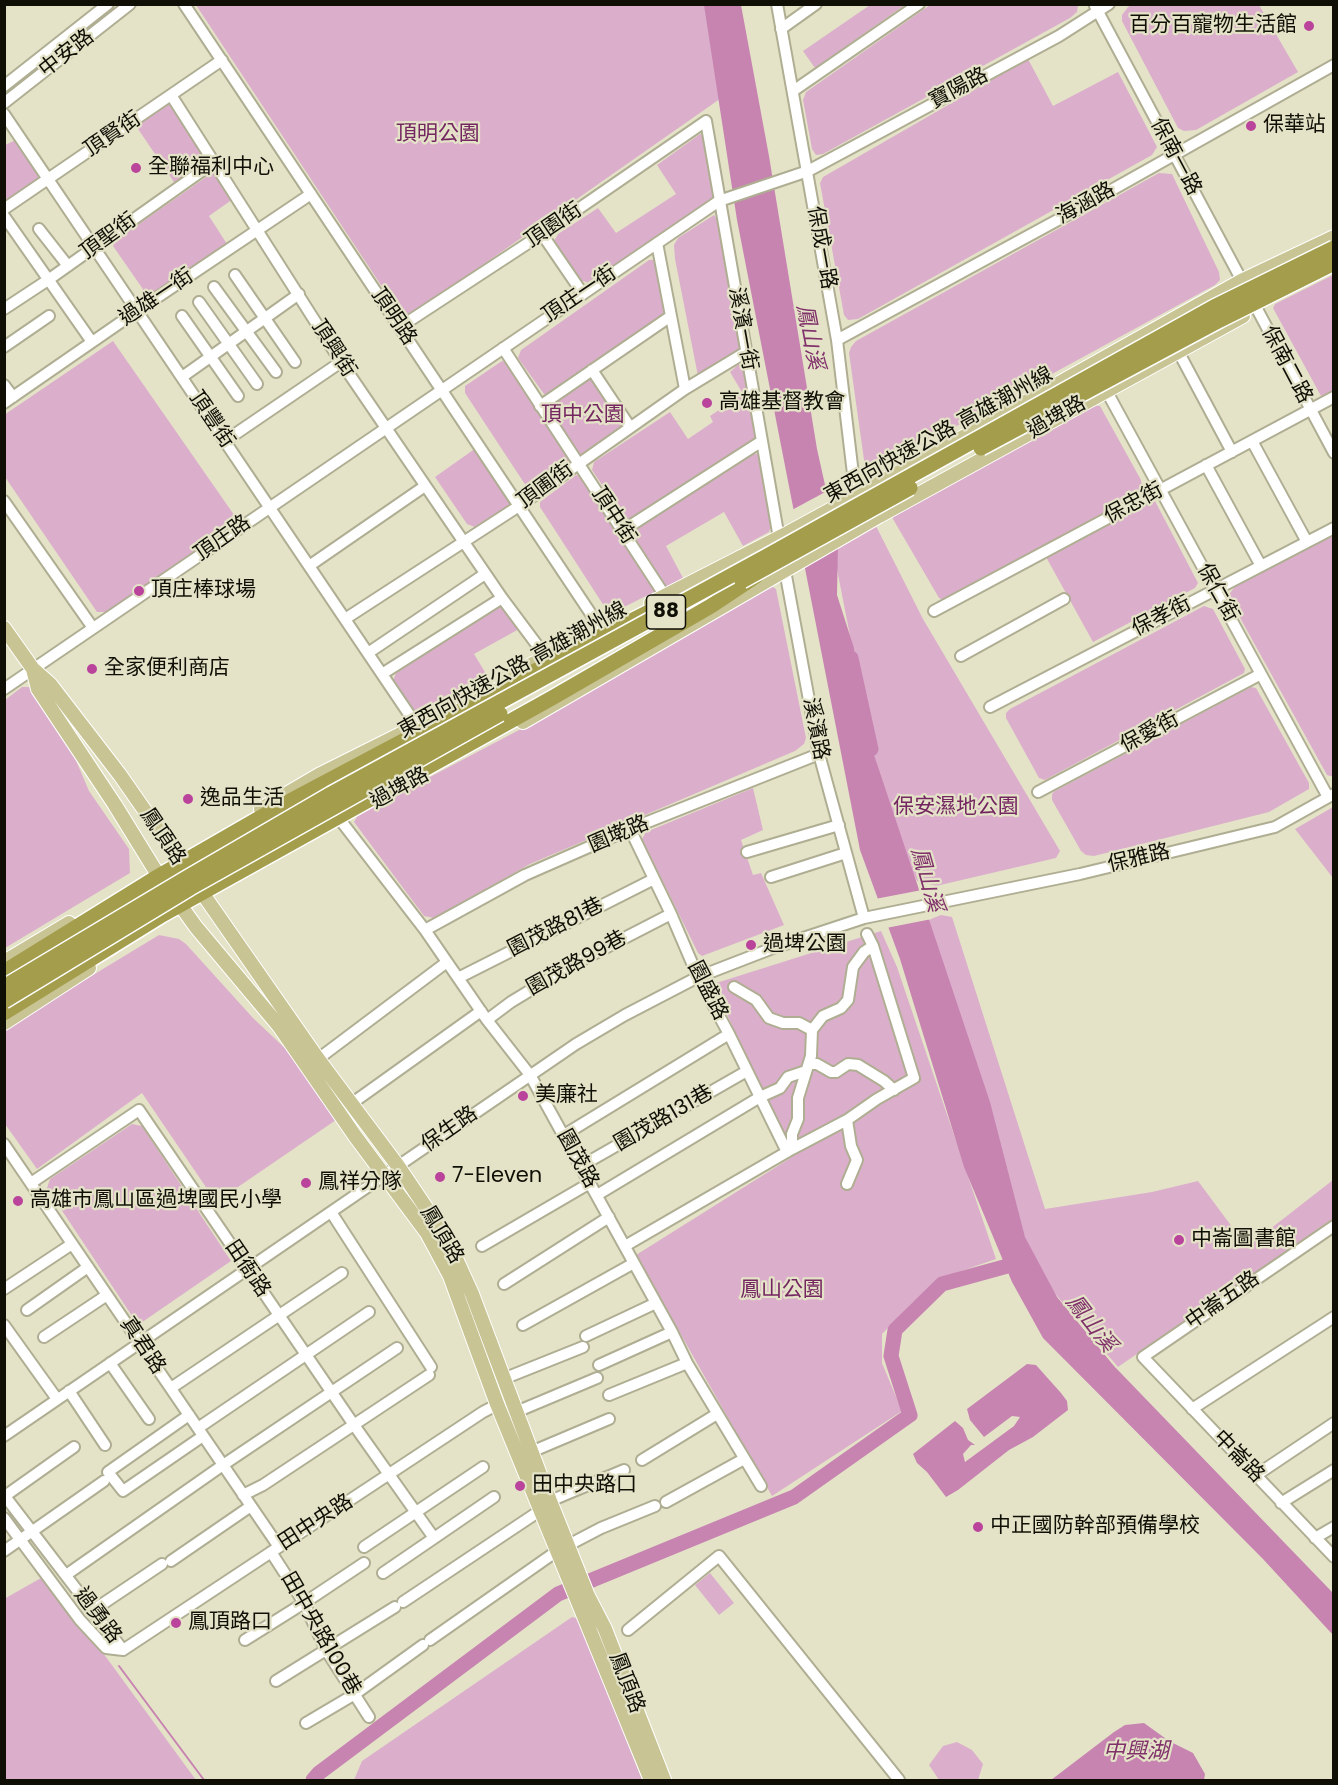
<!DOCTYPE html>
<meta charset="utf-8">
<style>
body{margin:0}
#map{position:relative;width:1338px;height:1785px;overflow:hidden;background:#e4e3c8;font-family:Poppins,sans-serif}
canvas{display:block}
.frame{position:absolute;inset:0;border:6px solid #0f0f06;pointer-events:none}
</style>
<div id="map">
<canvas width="1338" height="1785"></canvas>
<div class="frame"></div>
</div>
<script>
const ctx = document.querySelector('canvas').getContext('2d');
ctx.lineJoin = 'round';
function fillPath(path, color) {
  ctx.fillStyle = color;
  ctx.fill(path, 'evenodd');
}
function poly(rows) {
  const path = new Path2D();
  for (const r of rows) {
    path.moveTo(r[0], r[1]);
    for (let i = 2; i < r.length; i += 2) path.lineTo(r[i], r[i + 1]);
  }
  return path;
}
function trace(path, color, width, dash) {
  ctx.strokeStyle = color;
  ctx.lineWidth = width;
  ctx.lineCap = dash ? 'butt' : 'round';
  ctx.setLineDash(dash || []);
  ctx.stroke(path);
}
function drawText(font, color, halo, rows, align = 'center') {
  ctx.font = font + ' Poppins,"Noto Sans TC",sans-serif';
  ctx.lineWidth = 4.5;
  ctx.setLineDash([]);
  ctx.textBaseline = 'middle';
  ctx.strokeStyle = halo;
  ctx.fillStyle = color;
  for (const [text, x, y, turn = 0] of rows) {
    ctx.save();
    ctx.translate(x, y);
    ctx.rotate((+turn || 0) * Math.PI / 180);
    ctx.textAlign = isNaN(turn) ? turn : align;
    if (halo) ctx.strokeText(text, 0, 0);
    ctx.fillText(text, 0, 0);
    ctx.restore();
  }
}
const green = poly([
 [196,5,711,5,727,94,404,320],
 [870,5,905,5,815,68,803,51],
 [930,5,1078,5,1077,12,1070,18,823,154,816,155,812,149,803,100,806,92],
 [1131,5,1259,5,1298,72,1196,130,1184,131,1178,128,1122,21,1122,15,1128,7],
 [1028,59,1053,106,1118,72,1157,147,1152,155,858,319,848,320,844,315,820,183,823,177],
 [167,104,172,105,206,160,204,165,176,185,136,126],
 [700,134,705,137,714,200,590,283,582,281,554,241,558,234,598,208,616,233,676,194,657,165],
 [20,138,46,178,5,203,5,145],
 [212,173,216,173,233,199,209,216,227,244,151,296,147,295,113,246,116,240],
 [1159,173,1172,174,1219,272,1220,280,1215,285,876,470,869,472,865,467,849,353,851,347,856,341],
 [714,215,718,220,740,348,736,354,698,376,675,259,674,245,678,238],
 [649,260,656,260,665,311,663,318,550,395,544,394,518,358,521,350],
 [1333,275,1333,393,1321,396,1273,308,1275,304],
 [113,341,239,522,106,612,97,612,5,477,4,415],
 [502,361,510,364,571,459,570,466,537,490,528,489,465,393,465,386],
 [740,363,745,364,758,436,754,442,632,519,624,518,592,470,594,462,670,412,688,439,713,422,710,416,743,394,730,372],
 [587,380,592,380,621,425,620,429,581,456,576,454,550,414,549,407],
 [1092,405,1100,406,1141,480,1142,487,1140,495,946,601,939,598,893,519,893,513],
 [476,448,512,500,510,506,477,528,467,524,435,477],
 [754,454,761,454,772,523,769,532,743,546,724,512,666,546,683,578,667,586,662,583,630,536,633,531],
 [576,475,582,476,656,591,612,613,606,609,540,507,540,502],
 [1149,500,1155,501,1198,583,1195,588,1093,642,1046,557],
 [876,526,923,619,1060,851,1056,858,936,886,917,881,905,859,886,819,833,549],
 [1333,534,1333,776,1330,776,1327,775,1228,596,1236,585],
 [770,585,776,589,806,738,804,744,795,751,530,864,434,918,424,916,354,822,358,815,572,702],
 [496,605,502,606,519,629,474,654,488,677,424,712,415,712,393,681,396,673],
 [1204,606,1213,609,1245,669,1244,673,1045,780,1039,778,1006,718,1006,713,1010,709],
 [22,687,31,687,69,744,89,791,129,849,130,873,5,948,5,700],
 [1251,687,1256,688,1309,783,1309,789,1269,812,1094,856,1086,855,1081,851,1052,800,1052,794,1055,791],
 [753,788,763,830,741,840,753,875,761,873,784,925,702,956,698,953,642,839,646,832],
 [1333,807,1333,878,1295,829],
 [941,915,952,917,1045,1209,1152,1192,1198,1181,1247,1247,1333,1180,1333,1219,1118,1367,1039,1275,985,1129,926,921],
 [881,931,897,967,996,1259,947,1276,912,1303,882,1334,882,1363,902,1411,772,1496,636,1255,792,1157,713,984],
 [159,935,179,939,186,944,253,1018,288,1051,336,1120,216,1202,142,1093,37,1169,5,1124,4,1029],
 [132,1124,142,1126,231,1261,138,1325,47,1188,50,1179],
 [710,1573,734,1603,719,1615,695,1585],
 [41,1578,106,1657,196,1780,5,1780,4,1599],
 [572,1617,579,1619,642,1780,354,1780,362,1761],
 [957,1742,972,1750,983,1764,978,1780,939,1780,929,1765,943,1746]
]);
const water = poly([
 [704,5,741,5,769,156,817,449,838,543,837,595,854,648,856,701,990,1102,1025,1237,1057,1297,1114,1366,1333,1593,1333,1635,1263,1559,1043,1338,1012,1282,964,1167,900,959,860,850,737,220],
 [1027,1364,1036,1365,1061,1393,1067,1401,1068,1410,1033,1437,1009,1450,958,1490,946,1497,927,1472,917,1463,913,1454,955,1421,963,1428,968,1440,975,1445,971,1445,963,1454,965,1462,1014,1426,1020,1417,1012,1416,984,1437,970,1420,967,1409],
 [1144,1723,1169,1741,1193,1753,1205,1774,1204,1780,1051,1780,1114,1732,1125,1725]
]);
const pier = poly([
 [829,490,841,543,801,567,790,511],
 [922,890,932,919,886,928,875,899]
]);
const stream = poly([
 [119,1666,204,1780]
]);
const river = poly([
 [851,658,871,749],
 [313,1780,319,1773,558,1594,794,1497,910,1415,891,1356,895,1330,942,1284,1022,1262]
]);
const minor = poly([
 [184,4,601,629],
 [777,4,837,340,853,474,862,491],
 [1095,6,1334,453],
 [781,29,816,4],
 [4,86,108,4],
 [793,91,919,4],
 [171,95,341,362,502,598,546,657],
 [4,103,130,4],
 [4,114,417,726],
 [4,209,222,60],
 [4,216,92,342],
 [39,229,68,266],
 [542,234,583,294],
 [657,243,685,389],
 [235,275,295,362],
 [214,287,276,372],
 [199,302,257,384],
 [4,309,48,280,213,163],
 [182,316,238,396],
 [400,327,542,234,706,121,780,544],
 [837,340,1076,210,1334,65],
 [4,347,49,316],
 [503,348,665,596],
 [1178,351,1232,452],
 [592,370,630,427],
 [182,377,299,294],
 [4,385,13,397],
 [1106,390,1328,797],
 [4,403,137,311,311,194],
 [540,406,671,316],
 [225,441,341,362],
 [1252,441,1307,542],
 [1206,465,1261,566],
 [4,501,93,628],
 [622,531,762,441],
 [784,565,819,754,864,918],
 [309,566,425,486],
 [934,611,1334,397],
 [345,619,519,506,685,389,746,352],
 [368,653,485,574],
 [961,656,1064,599],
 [382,674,502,598],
 [4,689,719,201,808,171,1059,36,1109,4],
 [990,707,1334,528],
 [1038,792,1261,674],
 [341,821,425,930,487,1020,530,1075,672,1332,687,1363,761,1486],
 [630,829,671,914,698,977,729,1034,787,1152],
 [747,852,839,825],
 [771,877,846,853],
 [425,930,525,875,630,829,819,754],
 [458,978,654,879],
 [734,987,756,1000,769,1018,783,1023,799,1023,812,1030],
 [487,1020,511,1002,572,965,671,914],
 [318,1059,447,962],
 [809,1064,817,1064,831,1072,836,1072,848,1064,858,1065,884,1081,894,1090],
 [351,1104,481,1011],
 [564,1135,729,1034],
 [4,1144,279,1547],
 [792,1149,792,1134,798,1119,798,1098,811,1056,812,1030,823,1016,841,1008,848,1000,853,967,864,952,873,946],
 [581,1166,747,1071],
 [31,1183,139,1110,354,1425,434,1538],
 [847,1184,857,1160,851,1146,847,1120],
 [597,1195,760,1097,780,1088,788,1077,806,1071],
 [331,1212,431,1367],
 [1334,1226,1143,1357,1334,1557],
 [482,1246,590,1183],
 [625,1246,792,1149,847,1120,877,1099,914,1078,873,946,867,934],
 [504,1284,609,1217],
 [4,1289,72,1244],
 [27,1310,88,1267],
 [4,1325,57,1399],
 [523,1325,634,1263],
 [586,1336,656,1303],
 [44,1337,107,1295],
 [110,1363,149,1419],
 [599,1365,672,1332],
 [503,1379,583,1347],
 [171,1388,342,1273],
 [69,1391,105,1445],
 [609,1395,687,1363],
 [1192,1409,1334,1317],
 [516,1412,597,1378],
 [189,1415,108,1472,123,1491,203,1436],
 [198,1428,369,1312],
 [4,1436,576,1044,625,1015,698,977,773,948,864,918,1080,874,1275,827,1334,794],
 [531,1452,609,1419],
 [642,1460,717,1414],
 [1255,1476,1334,1423],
 [4,1495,123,1650],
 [243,1495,263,1485,429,1375],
 [5,1496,74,1447],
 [550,1501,624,1470],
 [666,1502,744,1459],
 [1281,1503,1334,1470],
 [4,1518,80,1620,106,1648,123,1650],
 [1315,1538,1334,1527],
 [364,1547,483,1467],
 [4,1551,104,1481],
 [271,1552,304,1603,326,1650,369,1717],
 [171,1561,251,1506],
 [383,1573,494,1497],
 [66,1575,223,1465,397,1348],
 [403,1602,541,1510],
 [92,1611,162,1564],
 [628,1630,719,1556,899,1780],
 [245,1640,304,1603,364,1563],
 [430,1640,557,1551,601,1528,655,1506],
 [123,1650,483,1412,510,1398],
 [276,1681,395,1607],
 [306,1723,355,1694,423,1645]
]);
const major = poly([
 [651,603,788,533,951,444,1241,281,1334,237],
 [4,628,33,669,50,684,120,775,318,1059,398,1166,447,1239,472,1294,550,1501,588,1596,605,1629,664,1780],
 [33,669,38,689,115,805,155,870,196,927,279,1026,355,1136,427,1233,450,1276,497,1404,651,1780],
 [505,679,570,644],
 [523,722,879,516,1243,316],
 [261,809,319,775,403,733],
 [4,962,69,923],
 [4,1023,89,968]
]);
const highway = poly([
 [4,972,159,876,277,808,605,634,667,603],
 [4,1013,162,915,552,698,711,606,756,576]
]);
const highwayBridge = poly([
 [981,448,1220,320,1334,263],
 [742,581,910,488],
 [4,987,185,879,331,794,767,556,1214,307,1334,248],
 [4,1001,190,888,500,714]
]);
const markers = [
 [1309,26,6,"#ba449b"],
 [1251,126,6,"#ba449b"],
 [136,168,6,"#ba449b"],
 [707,403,6,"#ba449b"],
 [139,591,6,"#ba449b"],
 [92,669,6,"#ba449b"],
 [188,799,6,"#ba449b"],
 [751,945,6,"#ba449b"],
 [523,1096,6,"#ba449b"],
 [440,1177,6,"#ba449b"],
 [306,1183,6,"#ba449b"],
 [18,1201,6,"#ba449b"],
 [1179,1240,6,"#ba449b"],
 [520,1486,6,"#ba449b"],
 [978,1527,6,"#ba449b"],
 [176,1623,6,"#ba449b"]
];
const shields = [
 [666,612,39]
];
const shieldNames = [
 ["88",666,612]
];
const poiNames = [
 ["百分百寵物生活館",1297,26,"right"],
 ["保華站",1263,126],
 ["全聯福利中心",148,168],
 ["高雄基督教會",719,403],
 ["頂庄棒球場",151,591],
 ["全家便利商店",104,669],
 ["逸品生活",200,799],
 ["過埤公園",763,945],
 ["美廉社",535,1096],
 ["7-Eleven",452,1177],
 ["鳳祥分隊",318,1183],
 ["高雄市鳳山區過埤國民小學",30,1201],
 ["中崙圖書館",1191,1240],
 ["田中央路口",532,1486],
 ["中正國防幹部預備學校",990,1527],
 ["鳳頂路口",188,1623]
];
const streetNames = [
 ["中安路",67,54,-38],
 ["寶陽路",959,89,-28],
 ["頂賢街",113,135,-34],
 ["保南一路",1175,157,62],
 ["海涵路",1086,204,-29],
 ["頂園街",554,226,-34],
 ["頂聖街",109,237,-36],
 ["保成一路",821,248,80],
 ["頂庄一街",580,295,-34],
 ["過雄一街",157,298,-34],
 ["頂明路",393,317,56],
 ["溪濱一街",742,329,80],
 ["頂興街",333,349,57],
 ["保南二路",1286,365,62],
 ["過埤路",1057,418,-30],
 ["頂豐街",211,420,56],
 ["東西向快速公路 高雄潮州線",939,436,-29],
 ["頂圃街",546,486,-36],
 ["保忠街",1134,504,-28],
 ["頂中街",613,516,57],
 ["頂庄路",223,539,-35],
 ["保仁街",1217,593,61],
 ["保孝街",1162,617,-27],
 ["東西向快速公路 高雄潮州線",513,671,-29],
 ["溪濱路",815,729,79],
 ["保愛街",1150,733,-28],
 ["過埤路",400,789,-29],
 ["園墘路",619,835,-23],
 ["鳳頂路",162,837,56],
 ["保雅路",1139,859,-13],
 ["園茂路81巷",556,928,-27],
 ["園茂路99巷",577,964,-29],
 ["園盛路",707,991,63],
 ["園茂路131巷",664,1119,-30],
 ["保生路",450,1130,-35],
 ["園茂路",577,1159,61],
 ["鳳頂路",441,1235,59],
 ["田衙路",247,1269,56],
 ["中崙五路",1223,1301,-35],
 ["真君路",142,1346,56],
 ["中崙路",1238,1457,46],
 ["田中央路",316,1523,-33],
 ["過勇路",97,1616,53],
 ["田中央路100巷",320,1634,60],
 ["鳳頂路",626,1683,69]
];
const parkNames = [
 ["頂明公園",438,135],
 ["頂中公園",583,416],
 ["保安濕地公園",956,808],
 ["鳳山公園",782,1291]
];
const waterNames = [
 ["鳳山溪",809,337,79],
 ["鳳山溪",926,880,74],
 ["鳳山溪",1090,1324,52],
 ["中興湖",1136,1752]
];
fillPath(green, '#dbafcb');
fillPath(water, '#c784b1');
fillPath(pier, '#e4e3c8');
trace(stream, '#c784b1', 2);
trace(river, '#c784b1', 15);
trace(minor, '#afae93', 14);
trace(major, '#fff', 16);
trace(highway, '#fff', 18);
trace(minor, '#fff', 10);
trace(major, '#c8c494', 14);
trace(highway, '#a39d4c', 15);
trace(highwayBridge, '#fff', 18, []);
trace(highwayBridge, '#a39d4c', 15);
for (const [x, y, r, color] of markers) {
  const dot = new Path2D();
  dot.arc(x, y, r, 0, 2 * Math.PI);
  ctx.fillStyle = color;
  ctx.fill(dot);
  trace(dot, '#e4e3c8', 2);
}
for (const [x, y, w] of shields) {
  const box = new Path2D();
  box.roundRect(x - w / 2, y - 17, w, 34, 4.5);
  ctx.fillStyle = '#e4e3c8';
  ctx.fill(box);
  trace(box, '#0f0f06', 1.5);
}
drawText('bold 20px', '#0f0f06', null, shieldNames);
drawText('21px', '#0f0f06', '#e4e3c8', poiNames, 'left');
drawText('21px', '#0f0f06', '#e4e3c8', streetNames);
drawText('21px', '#742660', '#e4e3c8', parkNames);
drawText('italic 22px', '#81326b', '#e4e3c8', waterNames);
</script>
